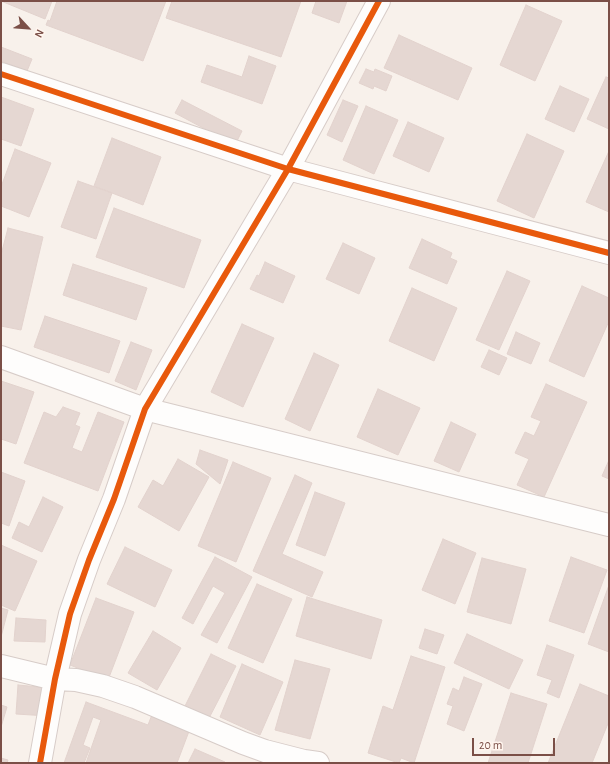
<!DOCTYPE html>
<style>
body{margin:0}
#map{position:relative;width:610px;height:764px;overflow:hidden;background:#f8f1eb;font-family:"Alegreya Sans",sans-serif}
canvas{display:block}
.frame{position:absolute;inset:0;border:2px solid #7b4f47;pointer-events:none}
.north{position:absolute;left:8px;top:8px;width:40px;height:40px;-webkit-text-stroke:3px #fff5ee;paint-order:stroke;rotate:116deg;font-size:11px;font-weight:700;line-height:16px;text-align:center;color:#7b4f47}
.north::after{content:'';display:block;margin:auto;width:14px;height:18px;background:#7b4f47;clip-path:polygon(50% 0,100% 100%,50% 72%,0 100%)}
.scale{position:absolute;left:472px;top:738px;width:83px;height:18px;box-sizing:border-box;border:2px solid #7b4f47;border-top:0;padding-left:5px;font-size:12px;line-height:14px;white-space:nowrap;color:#7b4f47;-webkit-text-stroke:3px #fff5ee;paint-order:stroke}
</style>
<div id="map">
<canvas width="610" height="764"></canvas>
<div class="frame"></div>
<div class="north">N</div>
<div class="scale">20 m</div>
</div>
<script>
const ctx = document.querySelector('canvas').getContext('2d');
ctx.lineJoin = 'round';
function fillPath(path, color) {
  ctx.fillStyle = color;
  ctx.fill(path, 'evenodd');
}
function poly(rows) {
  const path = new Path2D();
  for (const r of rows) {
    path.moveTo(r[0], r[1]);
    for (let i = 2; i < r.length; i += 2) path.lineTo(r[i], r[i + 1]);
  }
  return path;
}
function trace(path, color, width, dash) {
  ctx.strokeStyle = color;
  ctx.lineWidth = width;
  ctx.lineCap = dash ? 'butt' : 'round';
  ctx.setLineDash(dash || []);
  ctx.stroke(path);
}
const building = poly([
 [1,1,52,1,45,19,1,1],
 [57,1,166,1,143,61,46,25,48,20,50,21,57,1],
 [172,1,301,1,281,57,166,18,172,1],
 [316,1,347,1,339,23,312,13,316,1],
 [526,5,562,21,535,81,500,65,526,5],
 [399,35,472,68,458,100,384,68,399,35],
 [1,47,32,59,27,71,1,61,1,47],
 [249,56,276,66,262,104,201,82,207,65,242,77,249,56],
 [366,69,374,72,375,69,392,76,386,91,374,86,373,89,359,83,366,69],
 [606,77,609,78,609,129,587,119,606,77],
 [560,86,589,99,574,132,545,119,560,86],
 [1,97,34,109,21,146,1,139,1,97],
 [182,100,242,131,235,145,175,113,182,100],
 [343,100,358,106,342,142,327,135,343,100],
 [366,106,398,120,374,174,343,160,366,106],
 [408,122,444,138,429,172,393,156,408,122],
 [527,134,564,151,534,218,497,201,527,134],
 [112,138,161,157,143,205,94,186,112,138],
 [15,149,51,163,29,217,1,206,1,187,15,149],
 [609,151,609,212,586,202,609,151],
 [78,181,112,193,96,239,61,227,78,181],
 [114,208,201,240,184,288,96,257,114,208],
 [8,228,43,237,21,330,1,326,1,255,8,228],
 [422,239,452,253,450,258,457,261,447,284,409,268,422,239],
 [343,243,375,258,359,294,326,279,343,243],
 [265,262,295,276,283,303,250,289,257,275,259,276,265,262],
 [73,264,147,288,136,320,63,295,73,264],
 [507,271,530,281,499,350,476,340,507,271],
 [582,286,609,298,609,321,584,377,549,361,582,286],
 [412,288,457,308,434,361,389,341,412,288],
 [45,316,120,341,109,373,34,347,45,316],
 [242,324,274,338,243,407,211,392,242,324],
 [516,332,540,343,531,364,507,354,516,332],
 [131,342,152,350,136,390,115,381,131,342],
 [489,350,507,358,499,375,481,367,489,350],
 [314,353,339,365,310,431,285,419,314,353],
 [1,381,34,392,16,444,1,439,1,381],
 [546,384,587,402,544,497,517,485,529,459,515,453,525,432,534,436,541,421,531,417,546,384],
 [378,389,420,408,398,455,357,437,378,389],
 [63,407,80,413,75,425,80,427,72,448,82,452,98,412,124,422,98,491,24,463,44,412,56,417,63,407],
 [451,422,476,434,459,472,434,461,451,422],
 [200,450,228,460,220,484,196,464,200,450],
 [178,459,209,477,179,531,138,507,153,480,163,486,178,459],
 [609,460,609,479,602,476,609,460],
 [233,462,271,478,236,562,198,546,233,462],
 [1,472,25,481,9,526,1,523,1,472],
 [295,475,312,483,282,554,323,572,312,597,253,571,295,475],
 [315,492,345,503,325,556,296,545,315,492],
 [43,497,63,507,42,552,12,538,19,522,29,527,43,497],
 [443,539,476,553,455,604,422,590,443,539],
 [1,545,37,561,15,611,1,605,1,545],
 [125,547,172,570,155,607,107,584,125,547],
 [215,557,252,577,217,643,201,635,225,593,213,586,193,624,182,618,215,557],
 [571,557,607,570,584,633,549,621,571,557],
 [482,558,526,569,511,624,467,612,482,558],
 [257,584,292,599,263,663,228,648,257,584],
 [609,585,609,652,588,644,609,585],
 [307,597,382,620,371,659,296,636,307,597],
 [96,598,134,612,108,680,70,665,96,598],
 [1,608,8,610,1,637,1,608],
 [16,618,46,620,45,642,14,641,16,618],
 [425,629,444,635,437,654,419,648,425,629],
 [153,631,181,648,157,690,128,673,153,631],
 [467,634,523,660,509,689,454,663,467,634],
 [547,645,574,655,559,698,547,693,552,680,537,675,547,645],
 [211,654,236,666,207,722,183,710,211,654],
 [411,656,445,667,414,763,401,758,399,763,368,753,383,706,393,710,411,656],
 [295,660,330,669,310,739,275,730,295,660],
 [242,664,283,682,260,735,220,717,242,664],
 [464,677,482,684,464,731,447,724,453,706,447,704,453,688,459,691,464,677],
 [580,684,609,696,609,721,592,763,548,763,580,684],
 [18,685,50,688,48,716,16,714,18,685],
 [511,693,547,704,528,763,488,763,511,693],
 [86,702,148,725,153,712,191,726,177,763,86,763,101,720,93,717,83,745,90,748,84,763,64,763,86,702],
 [1,705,7,707,1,727,1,705],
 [195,749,225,762,224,763,188,763,195,749],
 [1,758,8,760,7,763,1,763,1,758]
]);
const minor = poly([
 [1,74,288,169,609,253],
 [1,357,145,409,609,525],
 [1,666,55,679,76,680,103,686,135,697,243,743,265,751,304,761,318,763],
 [40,763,55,679,70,614,89,560,114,499,145,409,288,169,379,1]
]);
const cycleway = poly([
 [1,74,288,169,609,253],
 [40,763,55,679,70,614,89,560,114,499,145,409,288,169,379,1]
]);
fillPath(building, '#e5d7d2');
trace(building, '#e2d2cd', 1);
trace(minor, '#d7ccc8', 24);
trace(minor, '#fefdfc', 22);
trace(cycleway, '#e8590c', 6);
</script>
